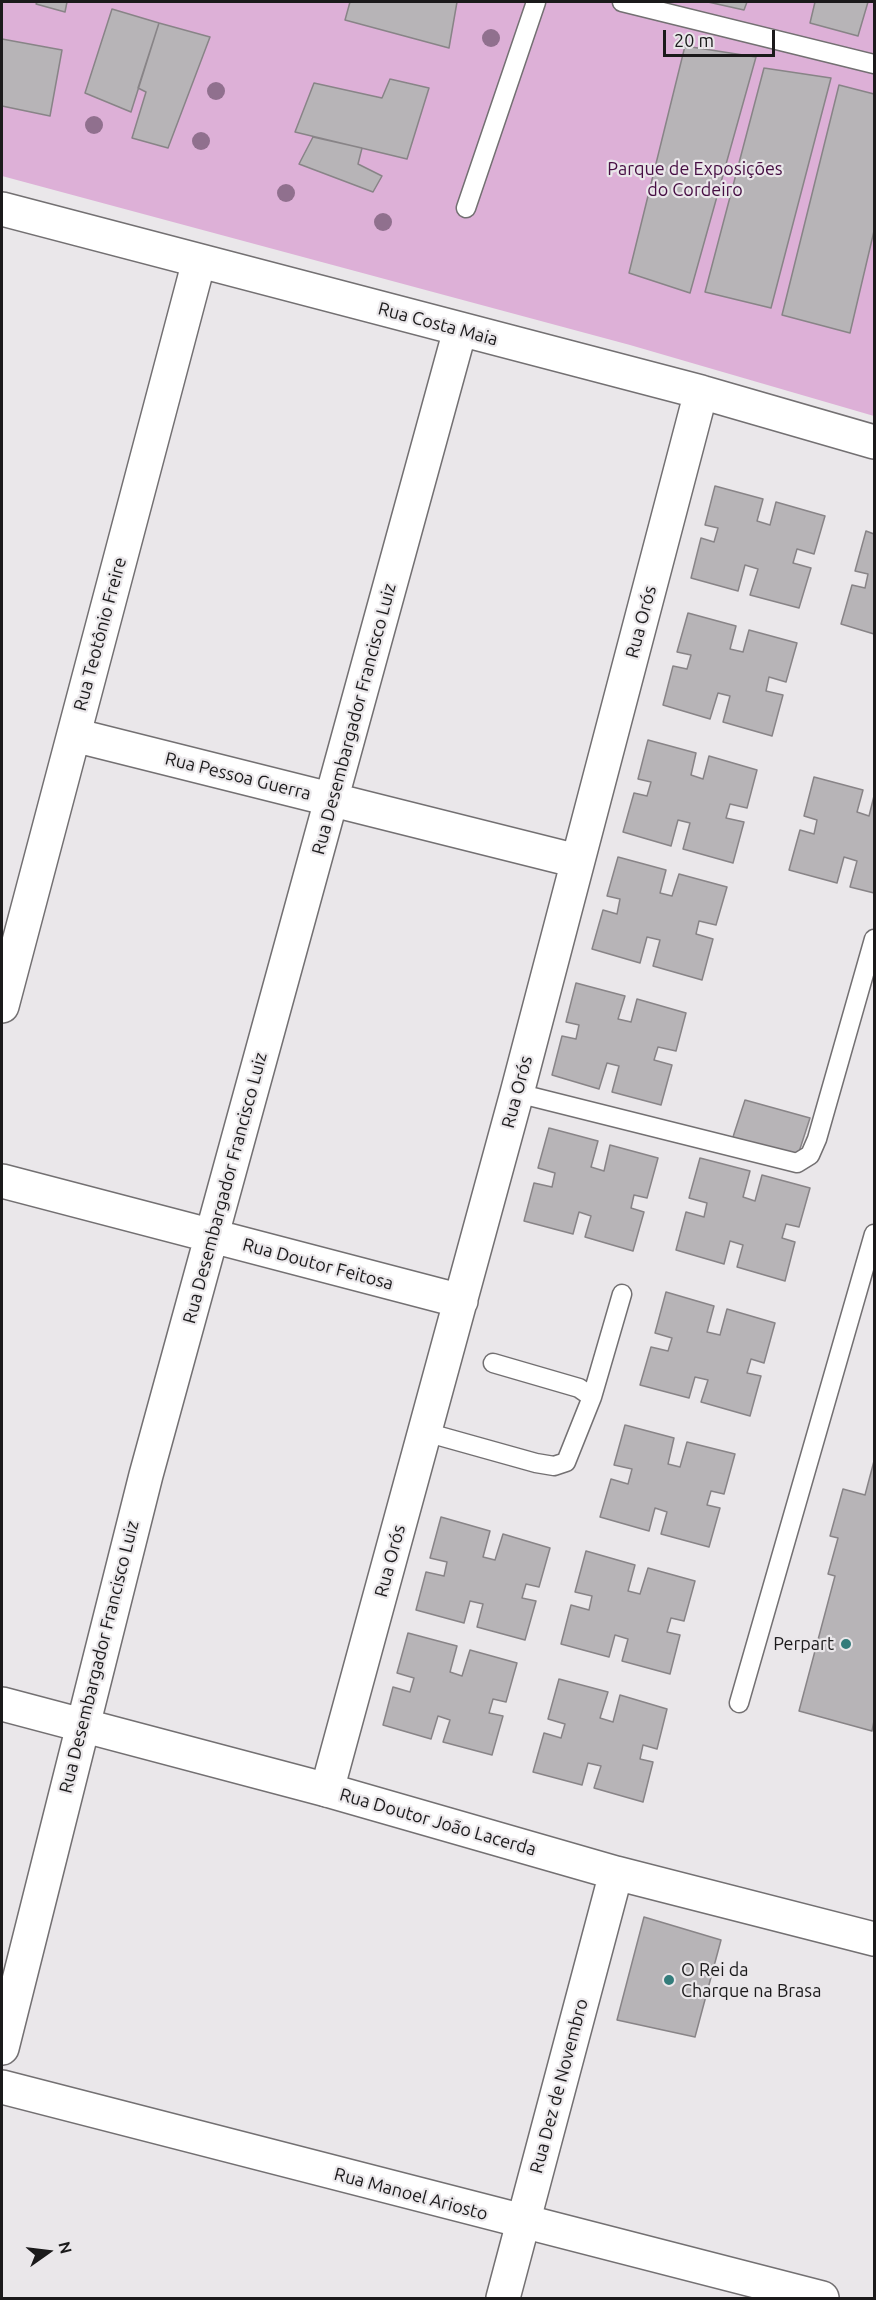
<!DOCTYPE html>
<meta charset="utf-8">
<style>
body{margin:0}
#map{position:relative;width:876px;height:2300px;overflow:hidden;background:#eae7ea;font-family:Ubuntu,sans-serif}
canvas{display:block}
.frame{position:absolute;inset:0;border:3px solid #1b1a1b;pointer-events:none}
.north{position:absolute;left:18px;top:2222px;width:60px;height:60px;-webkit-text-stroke:4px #eae7ea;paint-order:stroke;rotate:76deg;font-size:16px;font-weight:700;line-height:24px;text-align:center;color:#1b1a1b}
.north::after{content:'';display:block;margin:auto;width:21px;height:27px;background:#1b1a1b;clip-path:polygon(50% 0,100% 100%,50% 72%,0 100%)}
.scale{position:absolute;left:663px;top:30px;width:112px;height:27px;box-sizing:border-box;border:3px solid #1b1a1b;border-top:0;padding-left:8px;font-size:18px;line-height:21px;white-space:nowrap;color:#1b1a1b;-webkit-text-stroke:4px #eae7ea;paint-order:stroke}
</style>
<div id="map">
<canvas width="876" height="2300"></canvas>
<div class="frame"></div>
<div class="north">N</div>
<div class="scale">20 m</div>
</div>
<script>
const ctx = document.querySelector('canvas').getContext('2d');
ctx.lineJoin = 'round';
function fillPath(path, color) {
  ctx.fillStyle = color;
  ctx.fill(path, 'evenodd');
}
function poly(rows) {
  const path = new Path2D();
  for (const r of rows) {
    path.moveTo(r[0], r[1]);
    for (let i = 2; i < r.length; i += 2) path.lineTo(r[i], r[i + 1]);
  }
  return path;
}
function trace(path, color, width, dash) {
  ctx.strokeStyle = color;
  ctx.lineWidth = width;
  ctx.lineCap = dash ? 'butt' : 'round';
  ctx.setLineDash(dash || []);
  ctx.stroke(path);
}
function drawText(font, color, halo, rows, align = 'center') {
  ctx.font = font + ' Ubuntu,sans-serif';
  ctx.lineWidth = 4.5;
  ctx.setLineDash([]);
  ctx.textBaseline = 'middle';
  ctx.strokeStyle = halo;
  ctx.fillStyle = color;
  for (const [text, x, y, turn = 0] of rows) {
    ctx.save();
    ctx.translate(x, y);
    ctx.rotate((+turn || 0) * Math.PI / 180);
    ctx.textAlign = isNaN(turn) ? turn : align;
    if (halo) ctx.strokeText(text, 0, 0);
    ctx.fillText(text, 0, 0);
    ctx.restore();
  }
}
const green = poly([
 [2,2,874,2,874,416,630,345,2,176]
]);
const building = poly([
 [37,2,67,2,65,12,36,4,37,2],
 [350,2,457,2,449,48,345,20,350,2],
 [708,2,747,2,744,10,708,2],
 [815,2,868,2,858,36,810,23,815,2],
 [112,9,159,23,131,112,85,93,112,9],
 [159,23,210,37,168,148,132,138,146,92,138,88,159,23],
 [2,39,62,50,50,116,2,106,2,39],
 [685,46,756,57,690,293,629,273,685,46],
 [764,68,831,78,771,308,705,292,764,68],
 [390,79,429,88,407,159,295,132,314,83,382,98,390,79],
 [839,85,874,94,874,231,850,333,782,315,839,85],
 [313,137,362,148,358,164,382,176,373,192,299,164,313,137],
 [715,486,763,499,757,521,770,525,776,502,825,516,814,554,797,549,793,563,811,568,799,608,750,595,758,569,745,565,738,591,691,578,701,538,714,542,718,528,705,525,715,486],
 [866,531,874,534,874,634,841,624,852,585,865,588,868,574,855,571,866,531],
 [688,613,736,626,730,649,743,652,749,630,797,643,786,682,769,677,766,691,783,695,772,736,723,722,730,696,718,693,710,719,663,705,673,666,687,669,691,655,677,652,688,613],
 [648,740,696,753,691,775,703,779,709,756,757,770,747,808,730,804,726,818,744,822,733,863,683,849,690,823,678,820,671,846,623,832,634,793,647,796,651,782,638,779,648,740],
 [814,777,863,790,857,812,869,816,874,796,874,893,850,887,857,861,844,857,837,883,789,870,800,830,814,834,817,820,804,816,814,777],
 [618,857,666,870,660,893,672,896,679,874,727,887,716,925,699,921,696,934,713,939,702,980,653,966,660,940,647,937,640,963,592,949,603,910,617,914,620,899,607,896,618,857],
 [576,983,625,996,618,1019,631,1022,637,999,686,1013,676,1051,658,1047,654,1060,672,1065,661,1105,612,1092,619,1066,607,1063,599,1089,552,1075,562,1036,576,1039,579,1025,566,1022,576,983],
 [745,1100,810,1118,797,1158,732,1140,745,1100],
 [549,1128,598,1141,591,1167,604,1171,610,1145,658,1158,647,1198,634,1195,631,1208,644,1212,633,1251,585,1237,591,1216,579,1212,573,1234,524,1221,534,1183,552,1187,555,1173,538,1168,549,1128],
 [700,1158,750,1171,743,1197,755,1201,762,1175,810,1188,799,1227,786,1224,782,1238,795,1242,785,1281,737,1267,743,1245,730,1241,724,1264,676,1250,686,1212,704,1217,707,1203,689,1198,700,1158],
 [666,1292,714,1306,707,1332,720,1335,727,1309,775,1323,764,1363,751,1359,747,1373,761,1376,750,1416,701,1402,708,1380,695,1377,689,1398,640,1385,651,1347,668,1351,672,1338,655,1333,666,1292],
 [625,1425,674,1438,668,1464,680,1467,687,1442,735,1454,724,1494,711,1491,707,1505,720,1508,709,1547,661,1534,667,1512,655,1508,649,1531,600,1517,611,1479,628,1484,632,1469,614,1465,625,1425],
 [874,1461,874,1721,872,1731,799,1711,835,1576,828,1574,838,1538,830,1536,843,1489,865,1495,874,1461],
 [441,1517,490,1531,483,1557,495,1560,503,1534,550,1548,539,1587,526,1584,522,1598,536,1601,525,1640,477,1627,483,1604,470,1601,464,1623,416,1610,426,1572,444,1576,447,1562,430,1558,441,1517],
 [586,1551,635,1565,628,1591,640,1594,648,1568,695,1581,684,1621,671,1618,667,1632,680,1635,670,1674,622,1661,628,1639,615,1635,609,1657,561,1644,571,1605,589,1610,592,1596,575,1592,586,1551],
 [408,1633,457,1646,450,1672,462,1676,470,1650,517,1663,506,1702,493,1699,489,1713,503,1716,492,1755,443,1742,450,1720,438,1716,431,1739,383,1725,393,1687,410,1692,414,1678,397,1673,408,1633],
 [559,1679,608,1692,600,1718,613,1722,620,1695,667,1709,657,1749,643,1745,640,1759,653,1762,643,1802,594,1788,601,1766,588,1763,582,1785,533,1772,544,1733,561,1738,565,1724,548,1719,559,1679],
 [644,1917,721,1940,695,2037,617,2020,644,1917]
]);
const service = poly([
 [622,2,874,64],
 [466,208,536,2],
 [517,1093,797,1163,810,1155,817,1139,874,939],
 [592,1397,622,1294],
 [425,1432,536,1463,554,1466,566,1462,592,1397,579,1388,493,1363],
 [739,1703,874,1234]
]);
const minor = poly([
 [2,209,701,392,874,442],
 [74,735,577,861],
 [2,1006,199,261],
 [2,1181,461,1301],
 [327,1790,517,1093,701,392],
 [2,2048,146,1475,460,330],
 [2,2087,822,2298]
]);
const secondary = poly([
 [2,1704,327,1790,616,1873,874,1939],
 [503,2298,616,1873]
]);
const trees = [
 [491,38],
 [216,91],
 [94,125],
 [201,141],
 [286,193],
 [383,222]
];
const markers = [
 [846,1644,6,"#337c7b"],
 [669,1980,6,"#337c7b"]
];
const parkNames = [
 ["Parque de Exposições",695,169],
 ["do Cordeiro",695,190]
];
const streetNames = [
 ["Rua Costa Maia",438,324,15],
 ["Rua Orós",641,622,-75],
 ["Rua Teotônio Freire",100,634,-75],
 ["Rua Desembargador Francisco Luiz",354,719,-75],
 ["Rua Pessoa Guerra",238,776,14],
 ["Rua Orós",517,1092,-75],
 ["Rua Desembargador Francisco Luiz",225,1188,-75],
 ["Rua Doutor Feitosa",318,1264,15],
 ["Rua Orós",390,1561,-75],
 ["Rua Desembargador Francisco Luiz",99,1657,-76],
 ["Rua Doutor João Lacerda",438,1822,16],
 ["Rua Dez de Novembro",559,2086,-75],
 ["Rua Manoel Ariosto",411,2194,15]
];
const poiNames = [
 ["Perpart",834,1644],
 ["O Rei da",681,1970,"left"],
 ["Charque na Brasa",681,1991,"left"]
];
fillPath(green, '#ddb0d7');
fillPath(building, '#b7b4b7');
trace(building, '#888487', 1.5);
trace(service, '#737072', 21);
trace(minor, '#737072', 36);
trace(secondary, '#737072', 36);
trace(service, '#fff', 18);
trace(minor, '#fff', 33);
trace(secondary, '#fff', 33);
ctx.fillStyle = '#90708e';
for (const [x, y] of trees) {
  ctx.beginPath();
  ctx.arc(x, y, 9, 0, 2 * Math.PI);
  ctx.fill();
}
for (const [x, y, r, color] of markers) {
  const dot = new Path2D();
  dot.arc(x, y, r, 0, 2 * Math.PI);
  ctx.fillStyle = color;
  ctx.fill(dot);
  trace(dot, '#eae7ea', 2);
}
drawText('18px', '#460e43', '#eae7ea', parkNames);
drawText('18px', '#1b1a1b', '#eae7ea', streetNames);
drawText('18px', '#1b1a1b', '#eae7ea', poiNames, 'right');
</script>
